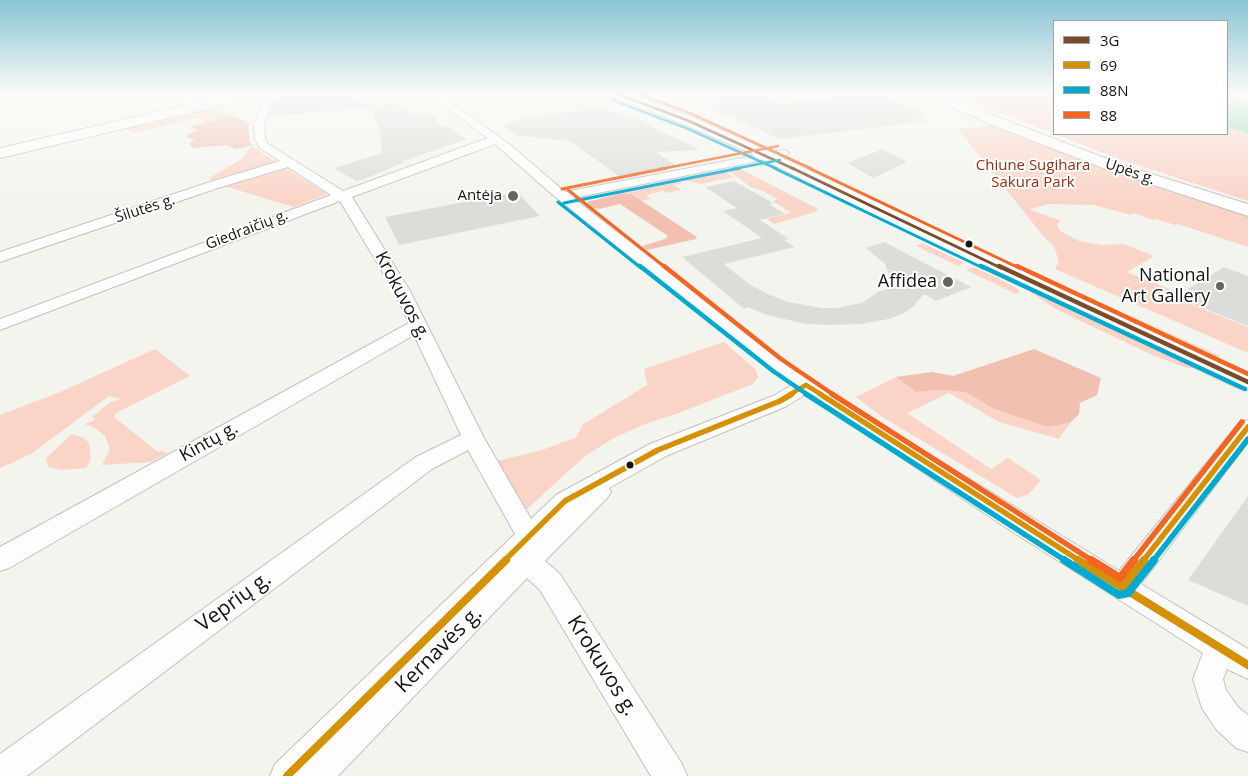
<!DOCTYPE html>
<meta charset="utf-8">
<style>
body{margin:0}
#map{position:relative;width:1248px;height:776px;overflow:hidden;background:#f4f4ef;font-family:"Open Sans",sans-serif}
canvas{display:block}
.legend{position:absolute;left:1053px;top:20px;width:175px;height:115px;box-sizing:border-box;background:#fff;border:1px solid #a2a1a0;margin:0;padding:6px 9px;list-style:none;font-size:15px;color:#161512}
.legend li{display:flex;align-items:center;gap:10px;height:25px}
.legend b{width:25px;border:1px solid #a2a1a0}
</style>
<div id="map">
<canvas width="1248" height="776"></canvas>
<ul class="legend">
<li><b style="height:6px;background:#7a4b2a"></b>3G</li>
<li><b style="height:6px;background:#d59003"></b>69</li>
<li><b style="height:6px;background:#00a9ce"></b>88N</li>
<li><b style="height:6px;background:#f26522"></b>88</li>
</ul>
</div>
<script>
const ctx = document.querySelector('canvas').getContext('2d');
ctx.lineJoin = 'round';
function fillPath(path, color) {
  ctx.fillStyle = color;
  ctx.fill(path, 'evenodd');
}
function poly(rows) {
  const path = new Path2D();
  for (const r of rows) {
    path.moveTo(r[0], r[1]);
    for (let i = 2; i < r.length; i += 2) path.lineTo(r[i], r[i + 1]);
  }
  return path;
}
function trace(path, color, width, dash) {
  ctx.strokeStyle = color;
  ctx.lineWidth = width;
  ctx.lineCap = dash ? 'butt' : 'round';
  ctx.setLineDash(dash || []);
  ctx.stroke(path);
}
function drawText(font, color, halo, rows, align = 'center') {
  ctx.font = font + ' "Open Sans",sans-serif';
  ctx.lineWidth = 4;
  ctx.setLineDash([]);
  ctx.textBaseline = 'middle';
  ctx.strokeStyle = halo;
  ctx.fillStyle = color;
  for (const [text, x, y, turn = 0] of rows) {
    ctx.save();
    ctx.translate(x, y);
    ctx.rotate((+turn || 0) * Math.PI / 180);
    ctx.textAlign = isNaN(turn) ? turn : align;
    if (halo) ctx.strokeText(text, 0, 0);
    ctx.fillText(text, 0, 0);
    ctx.restore();
  }
}
const green = poly([
 [950,93,1054,93,1054,134,1227,134,1227,127,1248,134,1248,201,1116,158],
 [213,107,234,116,206,123,197,118,136,133,122,128],
 [992,125,1097,165,1180,195,1248,215,1248,247,1178,224,1175,225,1156,219,1153,220,1134,213,1131,215,1094,205,1049,204,1029,209,1061,221,1058,223,1058,227,1062,232,1079,241,1102,245,1124,244,1154,256,1127,272,1172,290,1165,294,1248,327,1248,353,1055,269,1059,262,1054,246,1044,237,958,129],
 [251,146,327,194,294,207,224,186,209,178,242,159],
 [741,169,779,189,818,209,815,212,774,224,767,219,791,213,773,201,778,199,765,192,751,187,730,172],
 [725,172,734,177,701,184,684,180],
 [679,181,683,183,674,185,681,190,667,193,663,191,646,195,650,199,641,201,628,193,623,193],
 [959,239,1220,356,1217,359,956,241],
 [922,243,965,263,958,266,916,246],
 [974,267,1012,285,1020,291,1016,294,966,270],
 [1033,291,1195,368,1187,368,1152,355,1056,309,1030,292],
 [724,342,756,370,758,377,753,384,676,414,645,424,612,439,584,457,527,509,522,505,497,461,542,450,577,437,582,425,647,385,644,369],
 [155,349,190,376,116,413,114,417,158,452,161,451,168,453,151,462,102,465,110,449,105,436,94,427,84,424,93,421,95,419,92,417,109,403,120,399,109,396,31,454,0,468,0,415,58,393],
 [896,377,916,392,941,390,965,392,994,409,1048,427,1070,423,1059,439,999,422,949,393,907,413,991,469,1008,458,1041,480,1029,494,1017,498,881,416,856,397],
 [72,434,84,438,89,443,91,458,86,468,61,470,49,467,46,458]
]);
const forest = poly([
 [234,116,251,124,248,127,250,143,253,145,236,149,226,145,194,148,189,144,194,140,187,137,187,134,197,131,191,126],
 [623,193,631,194,697,237,696,239,647,250,642,246,665,239,668,236,620,204,599,209,593,208,587,202],
 [1034,349,1101,378,1097,395,1080,403,1079,414,1070,423,1048,427,994,409,965,392,941,390,916,392,896,377,932,372,953,376]
]);
const water = poly([
 [1227,96,1248,103,1248,134,1227,127]
]);
const building = poly([
 [300,93,352,93,351,98,373,107,269,116,274,100],
 [711,93,756,93,778,103,883,94,927,115,916,116,927,121,780,139,702,104,716,100],
 [391,103,405,107,411,113,420,112,433,115,441,126,447,125,466,139,401,162,403,163,362,180,356,181,334,168,382,153,380,132,372,108],
 [575,104,609,110,634,118,700,150,656,152,677,166,620,177,573,143,562,140,518,136,503,126,524,118,581,110],
 [882,149,907,162,873,178,848,163],
 [734,181,773,203,769,204,785,214,760,220,789,239,784,240,795,247,724,264,749,284,768,294,788,302,822,308,836,308,862,303,878,292,889,288,890,277,885,264,866,248,884,242,971,287,936,301,924,294,913,307,902,314,889,319,860,324,827,325,806,324,767,315,748,307,744,309,682,257,762,238,723,211,737,208,705,187],
 [517,192,540,216,399,245,385,217],
 [1224,267,1248,276,1248,326,1175,297],
 [1248,496,1248,606,1188,580]
]);
const street = poly([
 [196,93,210,93,228,101,226,103,220,103,196,93],
 [252,93,264,93,273,99,264,125,265,139,268,144,343,191,488,138,425,93,436,93,508,143,565,192,783,150,787,151,789,153,787,155,783,156,573,198,784,361,851,406,1119,571,1240,422,1248,420,1248,442,1141,584,1248,649,1248,679,1227,669,1223,679,1226,690,1238,707,1248,715,1248,752,1236,748,1216,729,1202,708,1193,679,1203,653,1005,527,806,394,787,406,666,456,609,488,611,492,607,498,545,561,560,574,682,764,687,776,651,776,540,590,527,578,338,776,270,776,275,764,515,534,468,450,432,469,27,776,0,776,0,754,416,457,461,435,414,335,9,568,0,571,0,547,409,323,394,291,340,201,0,330,0,319,331,195,288,167,218,188,0,262,0,252,210,182,280,161,260,148,255,139,254,125,263,100,252,93],
 [495,144,547,190,770,369,792,385,773,396,650,444,556,495,531,519,484,438,410,291,352,197,495,144]
]);
const secondary = poly([
 [925,93,942,93,1005,120,1123,165,1248,204,1248,216,1111,171,995,126,927,96,925,93]
]);
const primary = poly([
 [240,93,263,93,257,97,0,158,0,148,240,93],
 [609,93,627,93,694,118,753,144,919,222,1248,372,1248,390,1238,388,905,230,743,150,684,124,611,96,609,93]
]);
const bus1Far2 = poly([
 [615,93,689,121,794,169]
]);
const bus1Far1 = poly([
 [792,168,1001,268]
]);
const bus1 = poly([
 [999,266,1248,382]
]);
const bus2Far2 = poly([
 [806,385,822,395],
 [789,395,806,385]
]);
const bus2Far1 = poly([
 [820,394,1080,561],
 [504,561,565,501,658,450,780,401,792,394],
 [1143,561,1248,427]
]);
const bus2 = poly([
 [1078,560,1248,665],
 [1122,588,1144,560],
 [287,776,506,560]
]);
const bus3Far4 = poly([
 [612,100,686,128,777,169],
 [733,169,780,160]
]);
const bus3Far3 = poly([
 [774,168,983,268],
 [558,202,641,268],
 [564,203,740,168]
]);
const bus3Far2 = poly([
 [640,266,773,371,808,395],
 [981,266,1245,389]
]);
const bus3Far1 = poly([
 [806,394,1066,561],
 [1153,561,1248,439]
]);
const bus3 = poly([
 [1064,560,1119,595,1128,593,1154,560]
]);
const bus4Far4 = poly([
 [637,93,692,114,812,169],
 [661,169,778,146]
]);
const bus4Far3 = poly([
 [809,168,1019,268],
 [562,189,667,168],
 [568,190,666,268]
]);
const bus4Far2 = poly([
 [664,266,781,359,834,395],
 [1017,266,1248,374]
]);
const bus4Far1 = poly([
 [832,394,1093,561],
 [1133,561,1242,422]
]);
const bus4 = poly([
 [1091,560,1120,578,1134,560]
]);
const markers = [
 [513,196,6,"#64635f"],
 [969,244,4.5,"#161512"],
 [948,282,6,"#64635f"],
 [1220,286,5,"#64635f"],
 [630,465,4.5,"#161512"]
];
const farParknames = [
 ["Chiune Sugihara",1033,166],
 ["Sakura Park",1033,183]
];
const farStreetnames = [
 ["Upės g.",1130,172,19],
 ["Šilutės g.",145,209,-18],
 ["Giedraičių g.",247,230,-21]
];
const farPoinames = [
 ["Antėja",502,196]
];
const poiNames = [
 ["National",1210,276],
 ["Art Gallery",1210,297],
 ["Affidea",937,282]
];
const streetNames = [
 ["Krokuvos g.",402,296,62],
 ["Kintų g.",209,442,-29]
];
const nearStreetnames = [
 ["Veprių g.",234,602,-36],
 ["Kernavės g.",439,650,-45],
 ["Krokuvos g.",602,666,58]
];
fillPath(green, '#fad4c7');
fillPath(forest, '#f2c0b1');
fillPath(water, '#9cdcb6');
fillPath(building, '#dcddd9');
trace(street, '#c2c1be', 2);
trace(secondary, '#c2c1be', 2);
trace(primary, '#c2c1be', 2);
fillPath(street, '#fdfdfd');
fillPath(secondary, '#fdfdfd');
fillPath(primary, '#fdfdfd');
trace(bus1Far2, '#7a4b2a', 2.5);
trace(bus1Far1, '#7a4b2a', 3);
trace(bus1, '#7a4b2a', 4.5);
trace(bus2Far2, '#d59003', 4.5);
trace(bus2Far1, '#d59003', 5.5);
trace(bus2, '#d59003', 8);
trace(bus3Far4, '#00a9ce', 2.5);
trace(bus3Far3, '#00a9ce', 3);
trace(bus3Far2, '#00a9ce', 4.5);
trace(bus3Far1, '#00a9ce', 5.5);
trace(bus3, '#00a9ce', 8);
trace(bus4Far4, '#f26522', 2.5);
trace(bus4Far3, '#f26522', 3);
trace(bus4Far2, '#f26522', 4.5);
trace(bus4Far1, '#f26522', 5.5);
trace(bus4, '#f26522', 8);
const sky = ctx.createLinearGradient(0, 0, 0, 202);
sky.addColorStop(0, '#89c4d4');
sky.addColorStop(0.46, '#fafaf8');
sky.addColorStop(1, '#fafaf800');
ctx.fillStyle = sky;
ctx.fillRect(0, 0, 1248, 202);
for (const [x, y, r, color] of markers) {
  const dot = new Path2D();
  dot.arc(x, y, r, 0, 2 * Math.PI);
  ctx.fillStyle = color;
  ctx.fill(dot);
  trace(dot, '#fff', 2);
}
drawText('15px', '#952c0e', '#fff', farParknames);
drawText('15px', '#161512', '#fff', farStreetnames);
drawText('15px', '#161512', '#fff', farPoinames, 'right');
drawText('18px', '#161512', '#fff', poiNames, 'right');
drawText('18px', '#161512', '#fff', streetNames);
drawText('21px', '#161512', '#fff', nearStreetnames);
</script>
